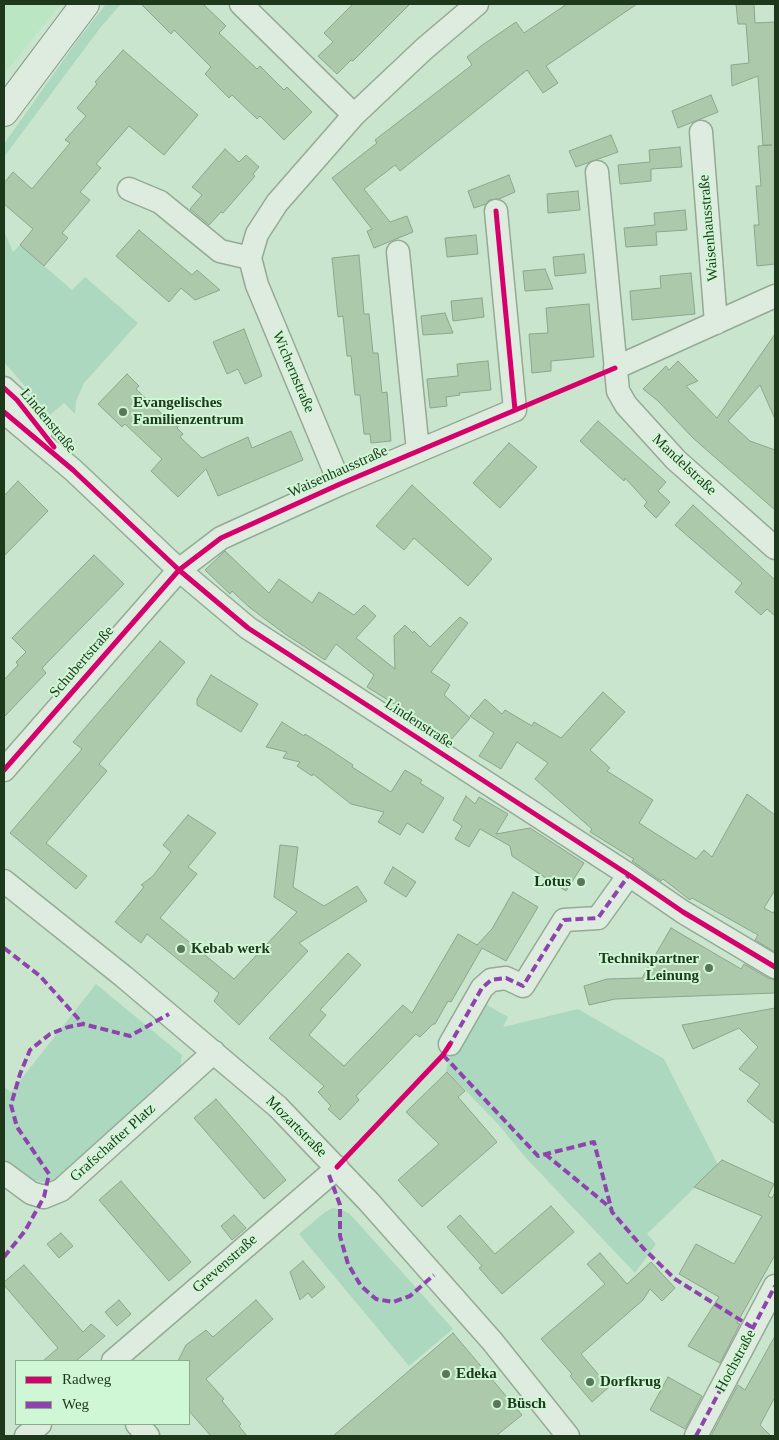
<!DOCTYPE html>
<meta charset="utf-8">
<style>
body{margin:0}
#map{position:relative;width:779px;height:1440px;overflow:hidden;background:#cae5cd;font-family:"Times New Roman",serif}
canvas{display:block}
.frame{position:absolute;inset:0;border:5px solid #1e381c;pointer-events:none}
.legend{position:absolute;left:15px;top:1360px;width:175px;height:65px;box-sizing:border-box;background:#cff7d5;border:1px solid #88ab8b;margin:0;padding:6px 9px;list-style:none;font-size:15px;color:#1e381c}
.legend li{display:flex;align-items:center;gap:10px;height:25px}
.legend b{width:25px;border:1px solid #88ab8b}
</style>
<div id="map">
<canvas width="779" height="1440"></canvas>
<div class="frame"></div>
<ul class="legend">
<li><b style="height:6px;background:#d6006c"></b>Radweg</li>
<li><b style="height:6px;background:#8e44ad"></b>Weg</li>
</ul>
</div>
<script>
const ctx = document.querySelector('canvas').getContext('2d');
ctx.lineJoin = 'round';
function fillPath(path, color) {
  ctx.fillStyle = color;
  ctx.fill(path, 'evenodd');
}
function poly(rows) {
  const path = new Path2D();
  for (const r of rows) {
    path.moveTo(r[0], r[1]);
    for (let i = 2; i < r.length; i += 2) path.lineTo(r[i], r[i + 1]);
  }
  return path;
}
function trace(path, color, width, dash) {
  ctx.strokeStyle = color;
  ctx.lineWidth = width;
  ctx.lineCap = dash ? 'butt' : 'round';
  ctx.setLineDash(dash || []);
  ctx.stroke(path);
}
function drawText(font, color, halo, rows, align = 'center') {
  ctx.font = font + ' "Times New Roman",serif';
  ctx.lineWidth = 4;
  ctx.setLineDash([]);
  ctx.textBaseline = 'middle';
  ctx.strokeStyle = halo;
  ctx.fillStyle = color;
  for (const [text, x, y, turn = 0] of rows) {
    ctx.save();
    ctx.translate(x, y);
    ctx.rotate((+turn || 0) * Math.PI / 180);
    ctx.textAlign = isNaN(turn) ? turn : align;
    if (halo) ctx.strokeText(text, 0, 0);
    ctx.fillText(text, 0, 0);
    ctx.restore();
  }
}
const farmland = poly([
 [4,4,61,4,4,74]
]);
const green = poly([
 [106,4,121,4,100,28,4,157,4,144,77,41],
 [4,231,13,252,20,245,72,290,85,277,138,323,84,383,76,401,75,414,64,403,50,415,4,362],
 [96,984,182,1055,180,1068,56,1179,48,1183,31,1180,4,1160,4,1087,11,1092],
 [480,1001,508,1017,503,1027,578,1009,664,1059,718,1165,647,1234,656,1244,635,1273,526,1158,497,1123,446,1070,451,1053],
 [333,1208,342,1210,350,1214,453,1329,409,1366,299,1234,325,1212]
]);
const building = poly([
 [141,4,203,4,226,26,219,33,257,69,260,66,284,90,287,87,312,112,284,140,260,116,257,119,232,95,229,98,205,74,211,67,174,30,171,34,141,4],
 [353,4,410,4,353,61,351,60,337,74,318,56,333,42,324,33,353,4],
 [567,4,637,4,546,66,558,83,543,93,527,70,400,171,395,165,364,189,390,222,407,216,413,232,374,248,367,231,372,229,332,178,377,143,375,140,472,65,467,57,481,46,516,22,524,33,567,4],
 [736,4,754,4,755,23,775,22,775,264,757,266,754,225,759,225,756,186,761,186,758,146,772,145,763,145,758,76,732,86,731,65,749,63,746,24,738,24,736,4],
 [123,50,198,115,164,155,129,126,96,164,101,168,80,192,90,200,62,233,68,238,44,266,20,245,33,229,4,204,4,183,13,172,32,189,70,143,65,140,86,116,77,108,97,84,95,82,123,50],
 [711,95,718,112,678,128,672,111,711,95],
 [611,135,618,152,576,167,569,151,611,135],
 [680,147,682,167,651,169,651,181,620,184,618,165,650,162,649,150,680,147],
 [225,149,239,162,246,155,259,167,253,174,255,176,223,213,221,212,209,225,190,209,202,195,192,187,225,149],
 [509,175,515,192,499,199,489,200,486,204,474,208,468,191,509,175],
 [578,191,580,210,548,213,547,194,578,191],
 [685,210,687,230,656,232,657,245,626,247,624,228,655,225,654,213,685,210],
 [139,230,192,275,197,270,220,290,195,300,181,288,169,302,116,256,139,230],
 [476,235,478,254,447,257,445,238,476,235],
 [584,254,586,273,555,276,553,257,584,254],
 [359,255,364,314,369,314,373,353,378,353,382,393,387,392,391,441,371,443,370,434,364,434,360,395,355,395,351,356,347,356,343,316,338,317,332,258,359,255],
 [545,269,553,289,525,291,523,271,545,269],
 [691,273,695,314,632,320,630,291,661,288,660,276,691,273],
 [482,298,484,317,453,321,451,301,482,298],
 [589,304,594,357,551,361,551,371,532,373,529,334,548,333,546,308,589,304],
 [445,313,453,333,423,335,421,316,445,313],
 [244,329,262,376,245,384,238,369,227,374,213,342,244,329],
 [775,334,775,419,760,385,728,421,750,441,775,450,775,510,693,438,658,401,643,389,666,366,669,370,678,361,698,381,686,386,717,418,775,334],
 [488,361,491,390,459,393,460,395,446,397,447,406,430,408,427,379,458,376,457,364,488,361],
 [127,374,139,386,136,389,164,416,168,413,180,424,177,428,183,434,180,437,202,458,248,437,252,448,291,431,303,460,218,496,206,469,178,497,151,471,162,459,125,424,122,427,98,404,127,374],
 [598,421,666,482,658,491,670,502,656,518,644,506,647,502,625,478,624,481,580,441,598,421],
 [509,443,537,467,500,508,473,483,509,443],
 [18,481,48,511,4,556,4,496,18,481],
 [412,485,492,559,468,586,414,538,404,550,376,526,412,485],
 [693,505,775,580,775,616,767,609,761,615,735,592,742,583,675,525,693,505],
 [225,551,269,593,279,579,312,603,319,592,354,615,364,605,376,616,356,638,395,669,394,636,405,625,413,633,414,631,430,647,460,617,468,623,431,672,450,685,444,695,470,718,450,741,409,713,367,687,374,675,336,644,325,660,285,634,249,607,232,591,230,594,205,570,225,551],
 [94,555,124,584,42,668,46,673,4,717,4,680,18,665,16,662,26,652,12,638,94,555],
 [160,641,185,662,99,764,107,771,46,843,87,876,76,889,10,833,82,749,73,742,160,641],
 [211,675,258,704,241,732,197,705,197,699,211,675],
 [603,692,625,712,590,750,610,768,607,771,653,800,639,823,696,859,704,850,712,857,747,794,775,815,775,890,764,908,773,913,775,910,775,952,755,940,758,935,692,898,690,900,663,879,661,881,632,861,634,859,590,832,592,829,535,779,548,763,517,742,501,769,479,756,494,733,470,716,485,699,502,714,505,710,532,726,534,722,561,738,603,692],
 [282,722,304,736,305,734,329,749,353,765,352,767,391,792,405,770,422,780,420,783,444,798,423,833,407,823,400,835,378,822,384,812,351,804,313,774,312,776,297,766,300,762,283,758,287,752,266,747,282,722],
 [466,796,475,804,479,797,508,814,496,834,530,828,584,863,566,891,512,856,510,846,480,829,469,847,455,839,462,826,453,820,466,796],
 [188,815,216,833,188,867,197,874,160,918,234,979,297,912,274,897,280,845,298,847,293,887,324,906,357,886,367,901,299,943,308,951,239,1025,214,1001,219,993,147,934,141,943,115,922,144,887,141,885,153,876,171,852,163,845,188,815],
 [393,867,416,882,406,897,384,883,393,867],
 [513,892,538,907,506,961,482,948,451,1002,448,1001,435,1024,433,1024,420,1037,416,1034,356,1096,359,1100,340,1120,328,1109,331,1106,318,1092,324,1086,269,1038,348,953,361,965,320,1010,326,1015,309,1035,344,1066,403,1005,412,1013,458,934,477,945,492,929,513,892],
 [671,928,741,969,744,964,768,978,775,980,775,993,615,999,589,1005,584,986,607,979,642,978,671,928],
 [775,1008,775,1124,747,1101,760,1084,739,1069,758,1047,739,1028,693,1049,682,1025,775,1008],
 [447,1072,465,1091,458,1097,497,1142,422,1207,398,1180,439,1144,406,1112,447,1072],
 [216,1099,286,1180,264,1199,194,1118,216,1099],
 [722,1160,774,1184,768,1196,772,1198,775,1192,775,1255,737,1323,740,1324,720,1363,688,1346,719,1297,679,1274,696,1244,734,1264,762,1216,694,1187,722,1160],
 [121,1181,191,1262,169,1281,99,1200,121,1181],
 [551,1206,574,1232,502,1294,479,1268,482,1266,447,1227,460,1215,495,1254,551,1206],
 [234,1215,246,1228,232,1240,221,1226,234,1215],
 [61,1233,73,1246,59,1258,47,1244,61,1233],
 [600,1253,627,1284,651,1262,675,1288,662,1301,650,1289,643,1300,581,1354,609,1387,592,1402,570,1376,572,1374,541,1339,605,1284,587,1264,600,1253],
 [303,1261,325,1287,312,1298,308,1293,300,1300,290,1272,303,1261],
 [24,1265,83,1332,91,1324,105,1336,76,1361,43,1361,58,1348,4,1285,4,1282,24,1265],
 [119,1300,131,1314,117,1326,105,1312,119,1300],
 [256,1300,273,1319,206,1379,224,1399,222,1401,241,1424,239,1426,247,1436,211,1436,189,1411,189,1361,178,1361,186,1345,206,1330,213,1337,256,1300],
 [453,1333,522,1415,496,1436,333,1436,453,1333],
 [775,1336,775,1397,760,1425,771,1436,711,1436,738,1385,745,1390,775,1336],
 [668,1377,702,1396,685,1429,650,1410,668,1377]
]);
const street = poly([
 [241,4,354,115],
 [701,132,716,323],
 [597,172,618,391,626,405,676,460,775,548],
 [129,189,160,202,220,251,250,258],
 [398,252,418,451],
 [615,368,775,296],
 [4,388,17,400,41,431],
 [4,412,73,470,179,570,248,628,629,875,683,912,775,967],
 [340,484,257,285,250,258,257,234,277,203,354,115,424,49,477,4],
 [4,770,179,570,221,538,340,484,515,410,496,211],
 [4,881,123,976,278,1107,369,1202,492,1341,568,1436],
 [450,1044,482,988,491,980,506,978,523,986,564,920,598,918,629,875],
 [4,1173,31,1193,44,1197,61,1190,214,1052],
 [113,1361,329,1175,337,1167],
 [137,1424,148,1436],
 [26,1436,40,1424],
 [696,1436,775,1286]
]);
const secondary = poly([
 [4,112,85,4]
]);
const quiet = poly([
 [4,948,40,976,83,1024],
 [448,1048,482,988,491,980,506,978,523,986,564,920,598,918,629,875],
 [443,1055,538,1156,594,1142,612,1212,644,1249,675,1279,753,1328],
 [545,1154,612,1209],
 [329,1175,340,1205,340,1236,348,1264,361,1286,376,1299,393,1302,410,1296,434,1275],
 [4,1257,25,1231,44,1197,49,1174,17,1127,11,1105,20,1074,30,1050,50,1034,68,1027,83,1024,130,1036,169,1014],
 [696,1436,775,1286]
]);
const cycleway = poly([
 [496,211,515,410],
 [4,388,17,400,54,447],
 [4,412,73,470,179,570,248,628,629,875,683,912,775,967],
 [4,770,179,570,221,538,340,484,615,368],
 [337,1167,443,1055,450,1044]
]);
const markers = [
 [123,412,5,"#5a755a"],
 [581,882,5,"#5a755a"],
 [181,949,5,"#5a755a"],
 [709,968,5,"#5a755a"],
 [446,1374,5,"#5a755a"],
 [590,1382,5,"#5a755a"],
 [497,1404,5,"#5a755a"]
];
const streetNames = [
 ["Waisenhausstraße",709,228,-95],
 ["Wichernstraße",293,372,67],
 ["Lindenstraße",48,421,50],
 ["Mandelstraße",684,465,43],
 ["Waisenhausstraße",338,472,-24],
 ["Schubertstraße",82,662,-49],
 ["Lindenstraße",419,724,33],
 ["Mozartstraße",296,1127,45],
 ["Grafschafter Platz",113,1143,-42],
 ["Grevenstraße",225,1264,-41],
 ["Hochstraße",736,1361,-62]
];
const poiNames = [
 ["Evangelisches",133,403],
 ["Familienzentrum",133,420],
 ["Lotus",571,882,"right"],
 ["Kebab werk",191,949],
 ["Technikpartner",699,959,"right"],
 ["Leinung",699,976,"right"],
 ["Edeka",456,1374],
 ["Dorfkrug",600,1382],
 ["Büsch",507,1404]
];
fillPath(farmland, '#bae6c4');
fillPath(green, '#acd8bf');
fillPath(building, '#adc9ac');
trace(building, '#8ca58b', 1);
trace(street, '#94aa95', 25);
trace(secondary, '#849985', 30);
trace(street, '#ddecde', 22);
trace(secondary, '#ddecde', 28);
trace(quiet, '#8e44ad', 4, [8, 4]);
trace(cycleway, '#d6006c', 5);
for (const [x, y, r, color] of markers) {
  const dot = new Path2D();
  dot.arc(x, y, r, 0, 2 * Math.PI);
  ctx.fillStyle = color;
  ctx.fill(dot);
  trace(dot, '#cff7d5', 2);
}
drawText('15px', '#1e381c', '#cff7d5', streetNames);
drawText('bold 15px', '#1e381c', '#cff7d5', poiNames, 'left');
</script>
